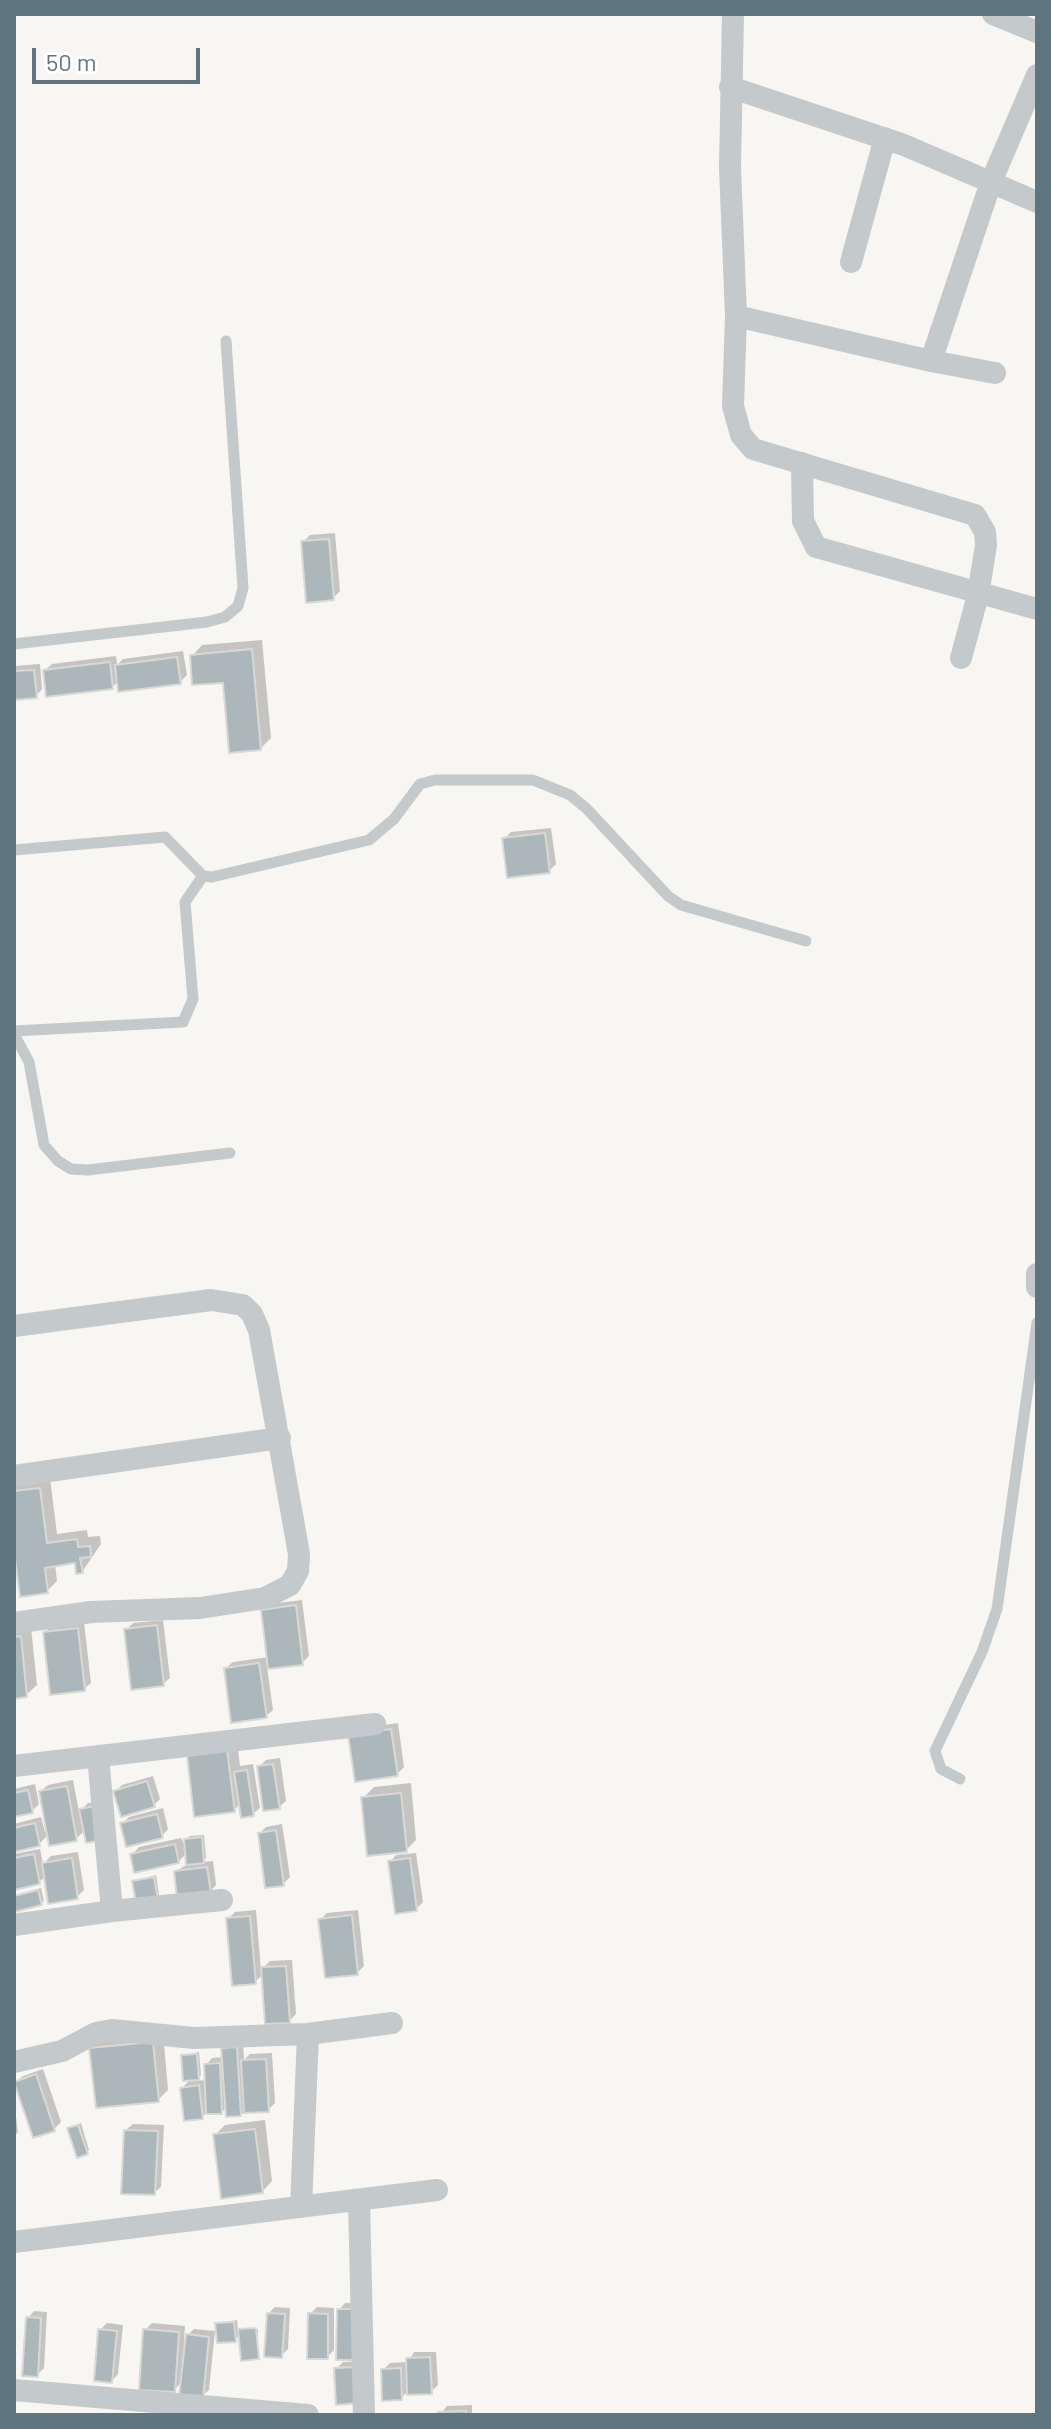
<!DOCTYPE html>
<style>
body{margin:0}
#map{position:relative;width:1051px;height:2429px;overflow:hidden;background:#f7f6f3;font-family:Barlow,sans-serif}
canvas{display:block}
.frame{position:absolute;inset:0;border:16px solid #5f7681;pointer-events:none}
.scale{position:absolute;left:32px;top:48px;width:168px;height:36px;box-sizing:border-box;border:4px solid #5f7681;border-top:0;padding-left:10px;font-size:24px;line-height:28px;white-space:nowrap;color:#5f7681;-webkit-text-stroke:6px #fff;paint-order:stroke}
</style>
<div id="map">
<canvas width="1051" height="2429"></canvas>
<div class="frame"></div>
<div class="scale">50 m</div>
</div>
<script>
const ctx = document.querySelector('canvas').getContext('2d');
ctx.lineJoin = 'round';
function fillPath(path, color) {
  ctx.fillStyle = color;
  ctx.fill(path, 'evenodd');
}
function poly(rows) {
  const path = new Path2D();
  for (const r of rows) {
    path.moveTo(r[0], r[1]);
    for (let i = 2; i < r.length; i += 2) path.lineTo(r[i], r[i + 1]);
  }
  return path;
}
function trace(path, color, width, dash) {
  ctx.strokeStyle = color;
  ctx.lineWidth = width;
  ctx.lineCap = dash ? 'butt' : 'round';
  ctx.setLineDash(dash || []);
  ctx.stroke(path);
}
const shadow = poly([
 [335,533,340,591,333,598,303,542,310,535],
 [262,640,271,738,260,749,225,681,192,656,202,645],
 [183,651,187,675,180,682,119,681,112,687,45,670,52,664,116,656,117,665,123,659],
 [40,664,42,689,36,696,14,698,14,666],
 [551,828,556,864,549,871,504,839,511,832],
 [50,1478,57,1534,87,1530,88,1537,100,1536,101,1544,82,1572,76,1561,55,1564,57,1581,47,1591,14,1546,14,1483],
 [302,1600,309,1656,302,1663,267,1667,273,1710,266,1716,226,1668,233,1662,269,1657,263,1611,270,1604],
 [163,1620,170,1678,163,1684,126,1630,133,1623],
 [84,1622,91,1683,84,1689,45,1632,52,1626],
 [31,1627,37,1685,26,1695,14,1697,14,1628],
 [398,1723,404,1767,397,1774,356,1729],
 [237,1740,240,1766,253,1764,260,1808,253,1814,241,1803,234,1810,199,1745],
 [280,1758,286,1801,279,1807,259,1767,266,1760],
 [153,1776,160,1799,154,1805,115,1792,122,1785],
 [73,1780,79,1812,88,1803,103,1800,85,1830,76,1839,49,1834,39,1844,14,1850,14,1824,41,1817,45,1832,48,1831,41,1791,48,1785],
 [411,1783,416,1840,406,1850,363,1798,374,1787],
 [35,1784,39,1804,32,1811,14,1815,14,1789],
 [163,1808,168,1829,162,1836,122,1824,129,1817],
 [282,1824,290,1877,283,1884,260,1833,266,1827],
 [204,1835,206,1858,202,1862,213,1861,216,1885,210,1892,176,1871,188,1864,187,1853,178,1862,132,1854,139,1847,181,1838,187,1851,189,1836],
 [40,1849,43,1864,51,1856,78,1852,84,1890,77,1897,46,1876,39,1882,14,1888,14,1854],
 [416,1853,423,1902,416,1909,390,1862,396,1855],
 [156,1875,159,1895,157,1898,134,1881],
 [41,1888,44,1901,41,1903,14,1910,14,1895],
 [256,1910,261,1970,270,1961,292,1960,296,2014,289,2021,264,1973,255,1982,228,1919,235,1912],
 [358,1910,364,1966,357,1973,320,1920,327,1913],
 [163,2032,168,2090,158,2100,92,2048,102,2038],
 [243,2041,244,2060,250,2054,272,2053,275,2103,268,2110,240,2114,228,2105,222,2112,207,2112,202,2117,182,2088,192,2078,183,2056,199,2052,201,2075,195,2081,206,2080,206,2065,212,2058,224,2057],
 [43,2069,61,2122,54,2129,34,2136,16,2082,23,2076],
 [14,2101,18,2132,14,2136],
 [265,2120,272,2181,262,2192,215,2135,225,2125],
 [81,2123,89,2150,87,2152,70,2129],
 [133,2124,164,2125,161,2187,154,2193,126,2130],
 [345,2303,363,2303,356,2358,339,2310],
 [275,2307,290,2308,288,2349,281,2356,268,2314],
 [317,2307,334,2308,334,2350,327,2357,310,2314],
 [34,2311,47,2312,44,2368,37,2375,28,2318],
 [237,2320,238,2332,258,2329,258,2357,241,2334,235,2340,217,2324],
 [107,2323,123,2325,118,2374,112,2381,100,2330],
 [152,2323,185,2326,184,2339,194,2329,215,2331,209,2390,202,2396,183,2381,174,2390,145,2330],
 [414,2352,436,2352,438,2385,431,2392,409,2390,401,2398,383,2370,390,2363,408,2362],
 [362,2361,364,2394,336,2369,343,2362],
 [472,2405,472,2415,440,2415,447,2406]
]);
const building = poly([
 [329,539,334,600,306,603,301,541,329,539],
 [252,649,261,750,229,753,223,683,192,685,190,655,252,649],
 [177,657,181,684,118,692,115,665,177,657],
 [110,662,113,689,46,697,43,670,110,662],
 [34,670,37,698,14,700,14,671,34,670],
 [545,833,550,873,507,878,502,838,545,833],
 [40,1488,47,1543,77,1539,78,1547,90,1546,91,1557,80,1558,83,1573,76,1574,75,1563,45,1568,48,1593,20,1597,14,1551,14,1491,40,1488],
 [296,1605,303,1665,268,1669,261,1610,296,1605],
 [157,1625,164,1686,131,1690,124,1629,157,1625],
 [78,1628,85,1691,50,1695,43,1632,78,1628],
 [21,1636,27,1697,14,1699,14,1637,21,1636],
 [259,1663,267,1718,231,1723,224,1668,259,1663],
 [391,1729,398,1776,355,1782,348,1735,391,1729],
 [227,1750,235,1812,194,1817,187,1755,227,1750],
 [273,1764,280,1809,263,1811,257,1766,273,1764],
 [247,1770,254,1816,241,1818,234,1772,247,1770],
 [147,1781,155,1807,121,1817,113,1791,147,1781],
 [67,1786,77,1841,49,1846,39,1791,67,1786],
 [28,1790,33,1813,14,1817,14,1793,28,1790],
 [401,1793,407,1852,367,1856,361,1797,401,1793],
 [96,1806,103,1840,86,1843,79,1809,96,1806],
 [157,1814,163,1838,126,1847,120,1823,157,1814],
 [35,1823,40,1846,14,1852,14,1828,35,1823],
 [276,1830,284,1886,265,1888,258,1833,276,1830],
 [202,1837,204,1863,186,1865,184,1839,202,1837],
 [175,1844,179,1863,134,1873,130,1854,175,1844],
 [34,1854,40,1884,14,1890,14,1858,34,1854],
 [72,1858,78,1899,48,1904,42,1863,72,1858],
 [410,1858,417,1911,395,1914,388,1861,410,1858],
 [207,1867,211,1893,177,1898,174,1871,207,1867],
 [154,1877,158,1900,136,1903,132,1881,154,1877],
 [38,1890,42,1905,14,1912,14,1896,38,1890],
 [352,1915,358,1975,325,1978,318,1919,352,1915],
 [250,1916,256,1984,232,1986,226,1918,250,1916],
 [286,1966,290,2023,265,2024,261,1967,286,1966],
 [153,2042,159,2102,96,2108,89,2048,153,2042],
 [237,2047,241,2116,226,2117,221,2048,237,2047],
 [197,2054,199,2080,183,2081,181,2055,197,2054],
 [266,2059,269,2112,244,2113,241,2060,266,2059],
 [220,2063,222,2114,206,2114,204,2064,220,2063],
 [36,2074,55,2131,33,2138,14,2082,36,2074],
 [199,2085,203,2119,184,2121,180,2088,199,2085],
 [78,2125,88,2154,77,2158,67,2128,78,2125],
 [255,2129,263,2193,221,2199,213,2134,255,2129],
 [124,2130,158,2131,155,2195,121,2194,124,2130],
 [337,2309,358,2309,357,2360,336,2360,337,2309],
 [267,2313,285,2314,282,2358,264,2357,267,2313],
 [308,2313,328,2314,328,2359,307,2359,308,2313],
 [26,2317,41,2318,38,2377,22,2376,26,2317],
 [234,2322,236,2342,217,2343,215,2323,234,2322],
 [256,2328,259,2359,241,2361,238,2329,256,2328],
 [98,2329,117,2331,112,2383,94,2381,98,2329],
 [143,2329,179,2332,175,2392,139,2390,143,2329],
 [186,2334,209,2337,203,2399,179,2396,186,2334],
 [430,2357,432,2394,407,2395,406,2358,430,2357],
 [356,2367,358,2403,336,2405,334,2368,356,2367],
 [401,2368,402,2400,382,2401,381,2369,401,2368],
 [466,2411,466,2415,438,2415,438,2412,466,2411]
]);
const lane = poly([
 [14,644,207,622,225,617,238,606,243,588,226,341],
 [14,850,165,837,203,876,212,877,369,840,394,819,420,784,435,780,533,780,570,795,586,808,668,896,681,905,806,941],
 [14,1031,183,1022,193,999,185,902,203,876],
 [14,1034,29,1062,44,1145,58,1161,71,1169,88,1170,230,1153],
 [960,1779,941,1769,935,1751,982,1652,997,1609,1037,1323]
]);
const street = poly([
 [733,14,730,168,736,316,733,406,741,435,753,449,975,515,985,532,986,545,978,595,961,658],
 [993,14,1037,32],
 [730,87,904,145,1037,202],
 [851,262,885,138],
 [736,316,931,361,991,182,1037,75],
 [931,361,995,373],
 [802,463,803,521,816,547,1037,609],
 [1037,1274,1037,1287],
 [14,1326,211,1300,243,1305,252,1314,259,1330,299,1554,298,1571,290,1585,265,1598,200,1608,91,1612,14,1623],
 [14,1476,280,1438],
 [14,1766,375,1724],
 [112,1911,222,1900],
 [14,1925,112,1911,98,1756],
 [14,2062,62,2051,96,2033,112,2030,194,2038,308,2034,392,2023],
 [359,2200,364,2415],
 [301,2207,308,2034],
 [14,2242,437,2190],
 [14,2390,308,2415]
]);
fillPath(shadow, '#0003');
fillPath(building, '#acb7bb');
trace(building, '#d8d8d5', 2);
trace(lane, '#c4c9cc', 11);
trace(street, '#c4c9cc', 22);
</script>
